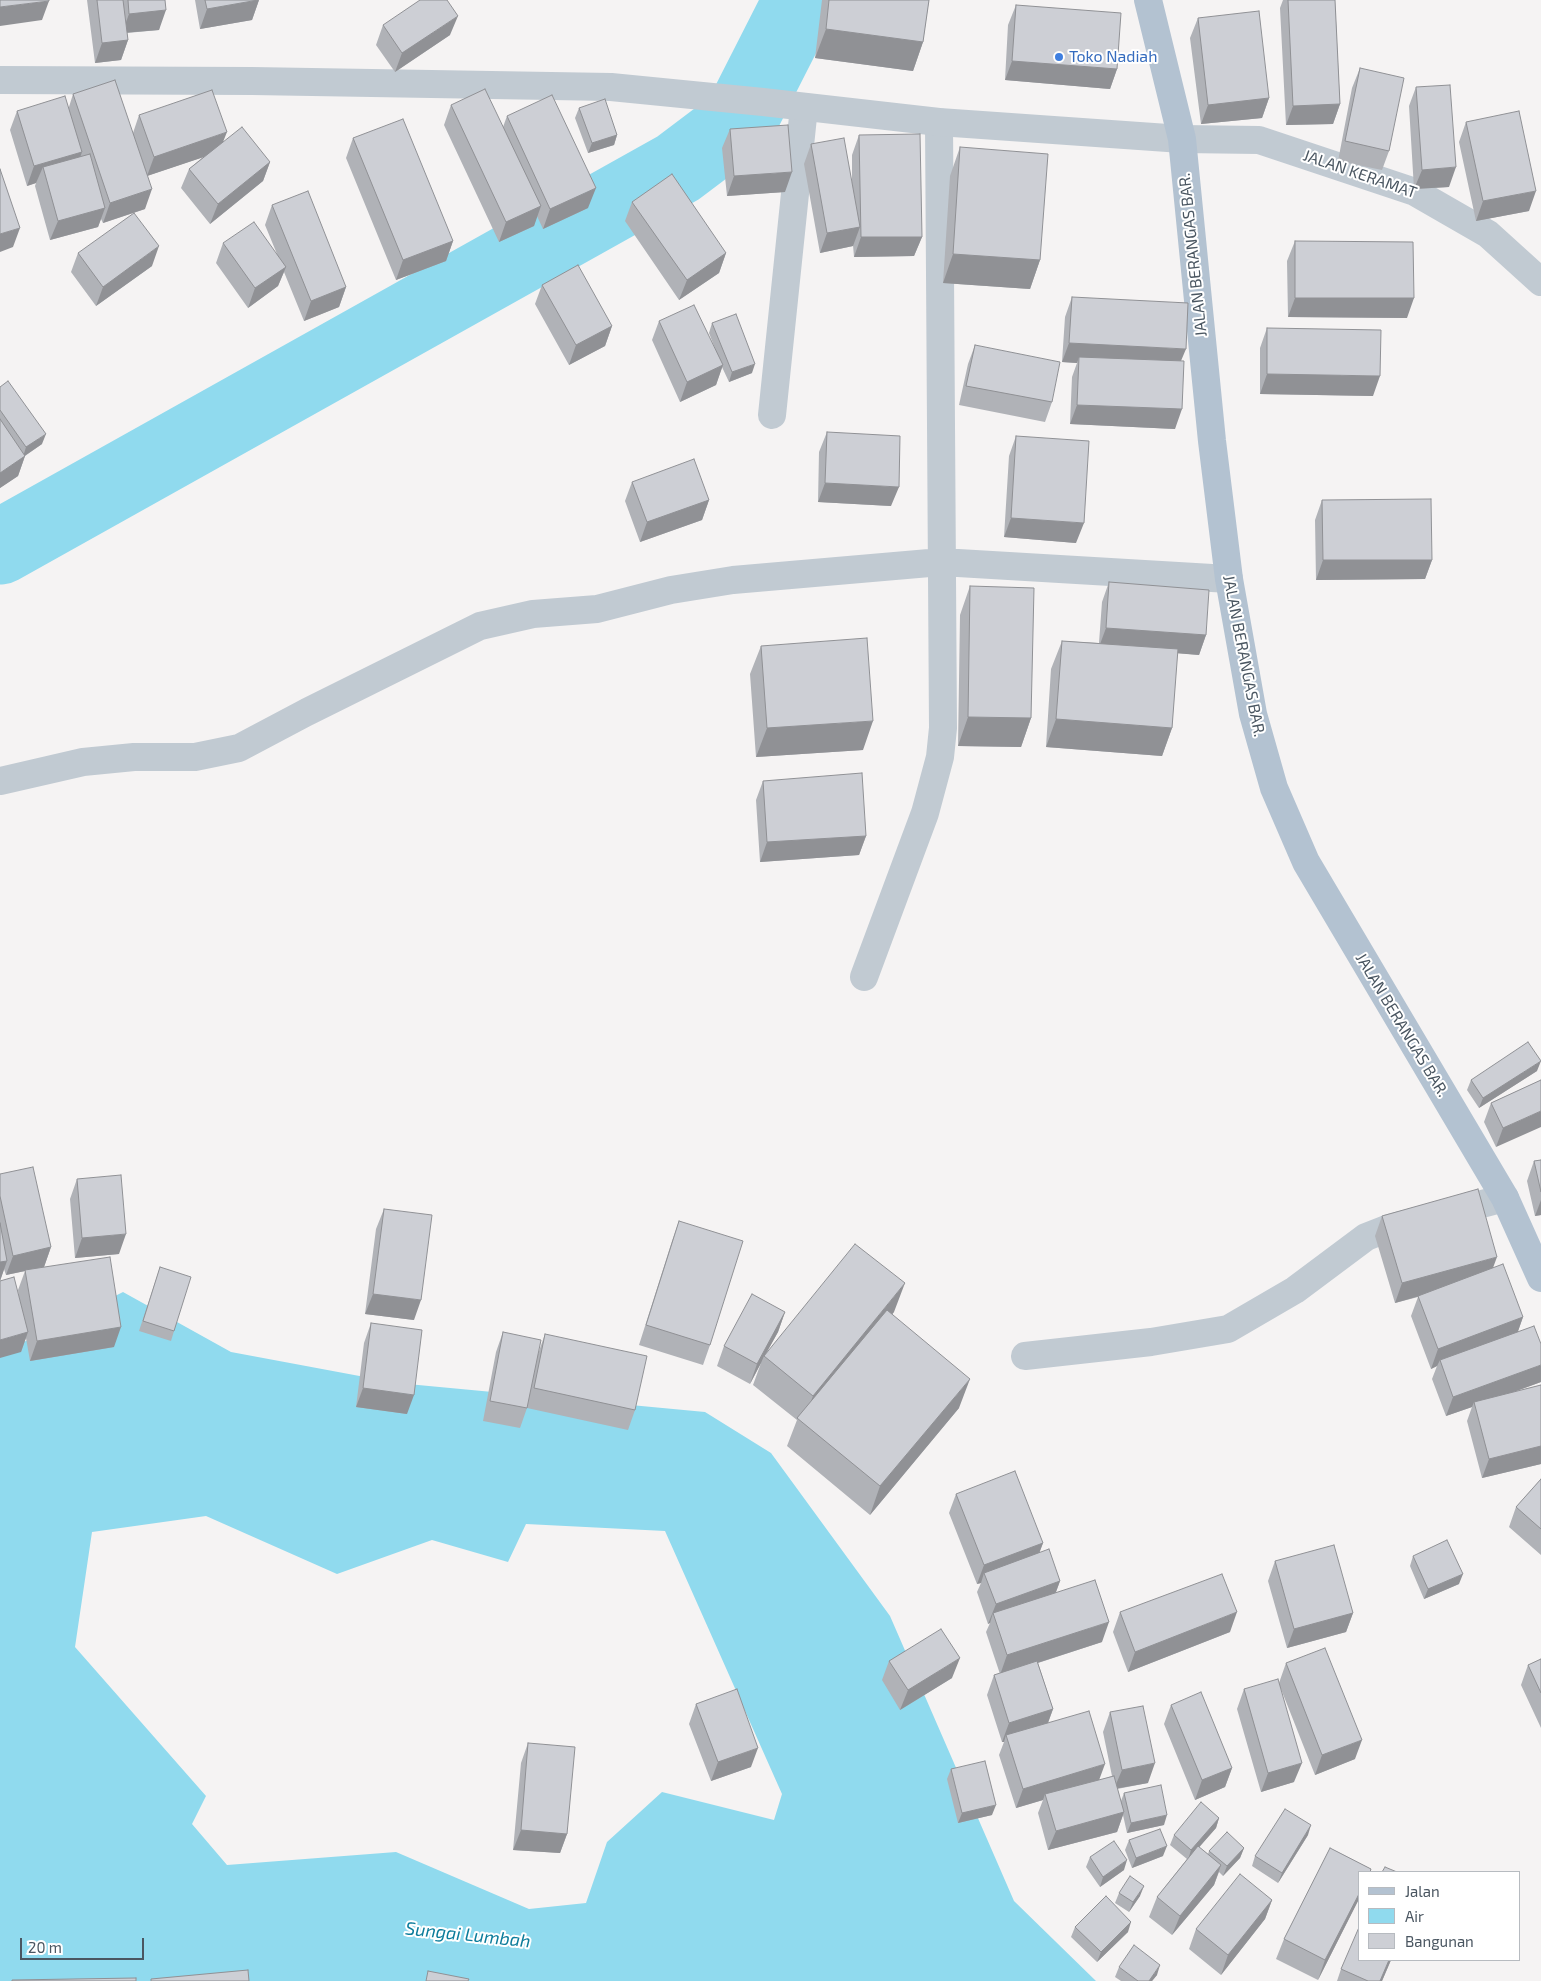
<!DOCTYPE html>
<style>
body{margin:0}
#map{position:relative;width:1541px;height:1981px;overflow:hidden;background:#f5f3f3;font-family:"Exo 2",sans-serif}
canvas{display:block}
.legend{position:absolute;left:1358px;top:1871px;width:162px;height:90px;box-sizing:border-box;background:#fff;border:1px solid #b7bbc0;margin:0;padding:6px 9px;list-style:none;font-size:15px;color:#4a5661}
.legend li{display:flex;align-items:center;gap:10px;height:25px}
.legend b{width:25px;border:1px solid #b7bbc0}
.scale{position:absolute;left:20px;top:1938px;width:124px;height:22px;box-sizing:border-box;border:2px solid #4a5661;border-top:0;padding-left:6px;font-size:15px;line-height:18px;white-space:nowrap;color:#4a5661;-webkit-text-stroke:4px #fff;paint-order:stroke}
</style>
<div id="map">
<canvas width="1541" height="1981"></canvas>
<ul class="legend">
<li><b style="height:6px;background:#b3c2d1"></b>Jalan</li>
<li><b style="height:14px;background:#90daee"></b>Air</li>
<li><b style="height:14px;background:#cdcfd5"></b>Bangunan</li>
</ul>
<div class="scale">20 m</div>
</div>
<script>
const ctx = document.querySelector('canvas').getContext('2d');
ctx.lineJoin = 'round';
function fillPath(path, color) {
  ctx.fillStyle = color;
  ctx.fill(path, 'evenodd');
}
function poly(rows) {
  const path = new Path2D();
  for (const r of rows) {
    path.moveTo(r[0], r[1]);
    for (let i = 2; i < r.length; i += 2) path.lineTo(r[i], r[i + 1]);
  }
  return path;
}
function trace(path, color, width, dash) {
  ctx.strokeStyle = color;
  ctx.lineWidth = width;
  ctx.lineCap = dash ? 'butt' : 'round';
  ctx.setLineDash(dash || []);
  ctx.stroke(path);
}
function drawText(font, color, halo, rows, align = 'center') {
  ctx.font = font + ' "Exo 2",sans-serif';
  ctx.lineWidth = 4;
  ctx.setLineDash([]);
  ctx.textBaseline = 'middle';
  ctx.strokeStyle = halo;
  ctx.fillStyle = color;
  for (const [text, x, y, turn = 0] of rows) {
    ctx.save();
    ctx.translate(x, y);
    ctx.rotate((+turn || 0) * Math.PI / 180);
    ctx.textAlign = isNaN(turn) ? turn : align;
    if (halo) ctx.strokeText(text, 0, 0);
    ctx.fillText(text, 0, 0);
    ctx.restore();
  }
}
const water = poly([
 [123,1292,231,1352,397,1383,705,1412,771,1453,890,1616,1014,1901,1096,1981,0,1981,0,1354],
 [206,1516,337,1574,432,1540,508,1562,526,1524,665,1531,782,1794,774,1820,662,1792,607,1842,586,1903,529,1909,396,1852,227,1865,192,1824,206,1796,75,1647,92,1532]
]);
const river = poly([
 [0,547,678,168,739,122,801,0]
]);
const minor = poly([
 [1182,139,1259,140,1415,192,1488,234,1541,282],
 [772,415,804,107],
 [0,781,83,762,134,757,195,757,239,748,307,712,480,626,533,614,597,609,671,590,733,580,941,562,1229,579],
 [864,977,925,813,940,757,943,728,939,122],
 [1025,1356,1151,1342,1228,1329,1295,1290,1366,1237,1389,1228,1505,1198]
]);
const tertiary = poly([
 [0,80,252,81,611,87,763,102,939,122,1182,139]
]);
const primary = poly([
 [1148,0,1182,139,1212,441,1229,579,1253,714,1274,788,1306,862,1505,1198,1541,1278]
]);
const wall = poly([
 [87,0,165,0,159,30,127,33,128,40,121,60,95,63],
 [195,0,259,0,252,20,200,29],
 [822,0,929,0,923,42,913,71,815,58],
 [1283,0,1335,0,1340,104,1333,124,1286,125,1280,8],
 [1016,5,1117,69,1110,89,1005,80,1008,25],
 [1198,18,1269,98,1262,118,1201,124,1190,38],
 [383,25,450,35,395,72,376,45],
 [1360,68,1389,151,1382,170,1338,161,1352,88],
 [1416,87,1449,187,1414,189,1409,106],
 [73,94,133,133,139,115,223,141,270,162,263,181,210,224,181,188,189,169,203,157,147,176,145,209,103,223,101,219,98,227,50,240,35,186,36,183,27,186,10,130,17,111,69,107],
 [451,105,503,127,507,116,588,208,543,229,537,216,534,226,499,242,444,125],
 [579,108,617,135,614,145,588,153,575,118],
 [1466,122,1529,211,1476,221,1459,142],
 [730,129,785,192,727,196,722,148],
 [859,135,922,237,914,256,854,257,853,245,853,246,820,253,804,164,811,144,852,184,852,155],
 [353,138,453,241,446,261,396,280,346,158],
 [960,147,1040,260,1030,289,943,283,950,176],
 [632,202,726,253,719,273,679,300,625,221],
 [272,205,346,287,339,307,304,321,284,272,278,286,248,308,216,263,223,243,277,254,265,225],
 [1295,241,1407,318,1288,317,1287,261],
 [78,253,152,266,96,306,71,272],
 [542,285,612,326,605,346,569,365,535,304],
 [1072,297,1181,361,1175,429,1070,424,1072,377,1077,363,1062,362,1065,317],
 [659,321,716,351,709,333,712,323,752,373,729,382,722,367,716,385,680,402,652,340],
 [1267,328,1373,396,1260,394,1260,348],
 [975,345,1052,402,1045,422,959,405,968,364],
 [0,387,42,444,25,456,18,476,0,488],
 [827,432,891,506,818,502,819,452],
 [1016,436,1076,543,1004,537,1009,456],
 [632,482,709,500,702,520,640,542,625,501],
 [1322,500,1432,560,1425,579,1316,580,1315,520],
 [1109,582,1206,635,1199,655,1177,653,1172,728,1162,756,1046,747,1051,669,1062,641,1099,643,1102,602],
 [970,586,1031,718,1021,747,958,746,960,615],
 [761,646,863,750,756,757,750,674],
 [763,781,866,836,859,855,760,862,756,800],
 [1537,1071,1479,1108,1467,1090,1471,1080],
 [1541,1080,1496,1147,1484,1122,1491,1103],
 [1541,1160,1541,1215,1535,1216,1527,1181,1534,1161],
 [0,1174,51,1247,44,1267,114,1347,30,1361,26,1338,21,1352,19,1299,18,1290,25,1271,6,1275,4,1269,0,1281],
 [77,1179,119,1254,75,1258,70,1199],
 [384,1209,414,1320,365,1314,376,1229],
 [1382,1216,1493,1268,1523,1317,1518,1331,1541,1382,1514,1392,1541,1385,1541,1464,1482,1478,1467,1421,1472,1407,1446,1416,1432,1379,1437,1366,1431,1369,1411,1316,1418,1297,1395,1303,1375,1236],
 [679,1221,710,1345,703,1365,639,1345,672,1241],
 [160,1267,174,1331,171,1341,139,1331],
 [785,1312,778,1332,767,1352,894,1312,892,1314,959,1408,870,1515,787,1446,797,1420,753,1385,761,1363,750,1384,717,1366,724,1346],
 [371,1323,407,1414,356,1407,364,1343],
 [503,1332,538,1354,545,1334,635,1410,628,1430,527,1408,520,1428,483,1421,496,1352],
 [1541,1479,1541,1555,1509,1527,1516,1507],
 [956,1494,1043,1543,1039,1553,1060,1581,1056,1592,1102,1642,1038,1663,1053,1709,1048,1723,1100,1780,1112,1776,1103,1732,1110,1712,1148,1783,1117,1789,1121,1801,1124,1793,1164,1825,1127,1833,1123,1815,1117,1832,1048,1850,1038,1813,1043,1800,1016,1808,999,1755,1004,1742,1002,1742,987,1695,994,1675,1000,1674,986,1632,990,1623,988,1624,977,1592,981,1583,977,1584,949,1513],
 [1413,1556,1459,1584,1424,1599,1410,1566],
 [1275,1561,1353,1613,1346,1632,1287,1648,1268,1581],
 [1120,1612,1230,1632,1128,1672,1113,1632],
 [1541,1659,1541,1728,1521,1685,1528,1665],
 [889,1661,952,1678,900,1710,882,1680],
 [1286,1663,1355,1759,1315,1775,1279,1684,1294,1782,1261,1792,1237,1709,1244,1689,1279,1683],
 [696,1704,751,1767,711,1781,689,1724],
 [1171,1705,1232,1768,1225,1787,1195,1800,1164,1724],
 [528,1743,567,1834,560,1853,513,1850,521,1763],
 [951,1769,992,1815,958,1823,947,1779],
 [1219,1818,1216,1828,1199,1847,1208,1854,1209,1851,1244,1848,1240,1858,1223,1876,1219,1872,1214,1885,1172,1935,1149,1917,1157,1897,1187,1859,1170,1845,1174,1835],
 [1308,1835,1278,1883,1252,1866,1255,1856],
 [1129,1840,1163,1856,1132,1868,1125,1850],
 [1330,1848,1371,1869,1370,1872,1360,1872,1360,1897,1318,1980,1276,1959,1284,1939],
 [1090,1857,1124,1870,1100,1887,1086,1867],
 [1119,1893,1140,1896,1129,1912,1115,1903],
 [1272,1900,1265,1919,1221,1975,1189,1949,1196,1929],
 [1075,1927,1128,1932,1097,1962,1071,1937],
 [1360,1960,1391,1960,1382,1981,1337,1981,1341,1969],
 [1119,1967,1157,1975,1152,1981,1121,1981,1115,1977]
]);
const shadedWall = poly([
 [259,0,252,20,200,29,207,9],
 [49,1,42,20,0,26,0,7],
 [166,10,159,30,122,33,129,14],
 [458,16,450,35,395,72,402,53],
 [826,29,923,42,913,71,815,58],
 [128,40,121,60,95,63,102,43],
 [1012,61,1117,69,1110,89,1005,80],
 [1269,98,1262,118,1201,124,1208,105],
 [1340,104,1333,124,1286,125,1293,106],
 [227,132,219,152,147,176,154,157],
 [617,135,614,145,588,153,592,143],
 [82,152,75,172,43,167,36,183,27,186,34,166],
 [270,162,263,181,210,224,218,204],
 [1456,167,1449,187,1414,189,1422,170],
 [792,172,785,192,727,196,734,176],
 [596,188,588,208,543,229,550,209],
 [152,189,145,209,103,223,110,203],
 [1536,191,1529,211,1476,221,1483,201],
 [541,206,534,226,499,242,506,222],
 [105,208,98,227,50,240,58,221],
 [860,227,853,246,820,253,827,233],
 [20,228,13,247,0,252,0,234],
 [861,237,922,237,914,256,854,257],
 [453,241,446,261,396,280,403,260],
 [159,246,152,266,96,306,103,287],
 [726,253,719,273,679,300,687,280],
 [953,254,1040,260,1030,289,943,283],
 [286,267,278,286,248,308,255,288],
 [346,287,339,307,304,321,311,301],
 [1295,298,1414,298,1407,318,1288,317],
 [612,326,605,346,569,365,576,345],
 [1069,343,1186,349,1178,368,1079,357,1077,363,1062,362],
 [755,364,752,373,729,382,732,372],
 [723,365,716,385,680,402,687,382],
 [1267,374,1380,376,1373,396,1260,394],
 [1077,405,1182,409,1175,429,1070,424],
 [46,434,42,444,23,457,26,447],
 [25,456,18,476,0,488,0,473],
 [825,483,899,487,891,506,818,502],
 [709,500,702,520,640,542,647,522],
 [1011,518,1084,523,1076,543,1004,537],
 [1323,560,1432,560,1425,579,1316,580],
 [1106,628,1206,635,1199,655,1099,647],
 [968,717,1031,718,1021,747,958,746],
 [1056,719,1172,728,1162,756,1046,747],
 [873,721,863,750,756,757,767,728],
 [866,836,859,855,760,862,767,842],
 [1541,1061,1537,1071,1479,1108,1483,1098],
 [1541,1111,1541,1127,1496,1147,1503,1128],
 [1541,1200,1541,1215,1535,1216],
 [126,1234,119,1254,75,1258,82,1238],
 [51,1247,44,1267,6,1275,13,1256],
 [1497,1257,1490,1276,1395,1303,1402,1283],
 [7,1261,0,1281,0,1262],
 [905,1283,894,1312,804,1423,803,1422,813,1396],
 [373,1294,421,1300,414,1320,365,1314],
 [785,1312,778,1332,764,1357,764,1356,761,1363,750,1384,757,1364],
 [1523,1317,1516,1337,1440,1360,1437,1366,1431,1369,1438,1349],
 [121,1327,114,1347,30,1361,37,1341],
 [28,1332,21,1352,0,1358,0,1340],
 [1541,1365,1541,1382,1475,1406,1474,1402,1472,1407,1446,1416,1453,1397],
 [970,1379,959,1408,870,1515,880,1486],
 [363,1388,414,1395,407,1414,356,1407],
 [1541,1446,1541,1464,1482,1478,1489,1459],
 [1043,1543,1036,1562,984,1573,981,1583,977,1584,984,1565],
 [1463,1574,1459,1584,1424,1599,1428,1589],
 [1060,1581,1053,1600,993,1613,990,1623,988,1624,996,1604],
 [1237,1612,1230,1632,1128,1672,1135,1652],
 [1353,1613,1346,1632,1287,1648,1294,1629],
 [1109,1622,1102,1642,1000,1675,1007,1655],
 [960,1658,952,1678,900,1710,908,1690],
 [1053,1709,1046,1728,1006,1735,1004,1742,1002,1742,1009,1723],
 [1362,1740,1355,1759,1315,1775,1322,1755],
 [758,1748,751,1767,711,1781,718,1762],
 [1155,1763,1148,1783,1114,1789,1122,1770],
 [1302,1763,1294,1782,1261,1792,1268,1773],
 [1105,1764,1098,1783,1045,1794,1043,1800,1016,1808,1023,1789],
 [1232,1768,1225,1787,1195,1800,1202,1780],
 [996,1805,992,1815,958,1823,962,1813],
 [1124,1812,1117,1832,1048,1850,1056,1831],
 [1167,1815,1164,1825,1127,1833,1131,1823],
 [1219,1818,1216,1828,1188,1860,1191,1850],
 [1311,1825,1308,1835,1278,1883,1282,1873],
 [521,1830,567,1834,560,1853,513,1850],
 [1167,1846,1163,1856,1132,1868,1136,1858],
 [1244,1848,1240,1858,1223,1876,1227,1866],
 [1127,1860,1124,1870,1100,1887,1103,1877],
 [1221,1865,1214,1885,1172,1935,1180,1916],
 [1144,1886,1140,1896,1129,1912,1133,1902],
 [1360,1892,1360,1897,1318,1980,1325,1960],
 [1272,1900,1265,1919,1221,1975,1228,1955],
 [1131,1922,1128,1932,1097,1962,1101,1952],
 [1389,1960,1391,1960,1382,1981,1380,1981],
 [1160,1965,1157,1975,1152,1981,1149,1981]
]);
const building = poly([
 [0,0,49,0,49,1,0,7,0,0],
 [97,0,123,0,128,40,102,43,97,0],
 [128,0,165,0,166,10,129,14,128,0],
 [205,0,258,0,207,9,205,0],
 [420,0,447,0,458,16,402,53,383,25,420,0],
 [829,0,929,0,923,42,826,29,829,0],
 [1288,0,1335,0,1340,104,1293,106,1288,0],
 [1016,5,1121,13,1117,69,1012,61,1016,5],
 [1259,11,1269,98,1208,105,1198,18,1259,11],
 [1360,68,1404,78,1389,151,1345,141,1360,68],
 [115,80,152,189,110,203,73,94,115,80],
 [1450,85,1456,167,1422,170,1416,87,1450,85],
 [485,89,541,206,506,222,451,105,485,89],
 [212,90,227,132,154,157,139,115,212,90],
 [552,95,596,188,550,209,507,116,552,95],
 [65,96,82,152,34,166,17,111,65,96],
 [605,99,617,135,592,143,579,108,605,99],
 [1519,111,1536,191,1483,201,1466,122,1519,111],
 [403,119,453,241,403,260,353,138,403,119],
 [788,125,792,172,734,176,730,129,788,125],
 [242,127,270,162,218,204,189,169,242,127],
 [920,134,922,237,861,237,859,135,920,134],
 [844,138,860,227,827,233,811,144,844,138],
 [960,147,1048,154,1040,260,953,254,960,147],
 [90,154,105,208,58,221,43,167,90,154],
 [0,169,20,228,0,234,0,169],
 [672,174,726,253,687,280,632,202,672,174],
 [308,191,346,287,311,301,272,205,308,191],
 [134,213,159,246,103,287,78,253,134,213],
 [254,222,286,267,255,288,223,243,254,222],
 [1295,241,1413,242,1414,298,1295,298,1295,241],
 [578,265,612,326,576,345,542,285,578,265],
 [1072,297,1188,303,1186,349,1069,343,1072,297],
 [694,305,723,365,687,382,659,321,694,305],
 [736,314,755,364,732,372,712,323,736,314],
 [1267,328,1381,330,1380,376,1267,374,1267,328],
 [975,345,1060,362,1052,402,966,386,975,345],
 [1079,357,1184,361,1182,409,1077,405,1079,357],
 [8,381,46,434,26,447,0,410,0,387,8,381],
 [0,419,25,456,0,473,0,419],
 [827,432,900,436,899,487,825,483,827,432],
 [1016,436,1089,441,1084,523,1011,518,1016,436],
 [694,459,709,500,647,522,632,482,694,459],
 [1431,499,1432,560,1323,560,1322,500,1431,499],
 [1109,582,1209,590,1206,635,1106,628,1109,582],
 [970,586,1034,588,1031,718,968,717,970,586],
 [867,638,873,721,767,728,761,646,867,638],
 [1062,641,1178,649,1172,728,1056,719,1062,641],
 [862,773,866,836,767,842,763,781,862,773],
 [1528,1042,1541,1061,1483,1098,1471,1080,1528,1042],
 [1541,1080,1541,1111,1503,1128,1491,1103,1541,1080],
 [1541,1160,1541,1192,1534,1161,1541,1160],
 [33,1167,51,1247,13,1256,0,1196,0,1174,33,1167],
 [121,1175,126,1234,82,1238,77,1179,121,1175],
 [1478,1189,1497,1257,1402,1283,1382,1216,1478,1189],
 [384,1209,432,1215,421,1300,373,1294,384,1209],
 [679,1221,743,1241,710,1345,646,1325,679,1221],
 [0,1223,7,1261,0,1262,0,1223],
 [855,1244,905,1283,813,1396,764,1356,855,1244],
 [110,1257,121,1327,37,1341,25,1270,110,1257],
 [1503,1264,1523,1317,1438,1349,1418,1296,1503,1264],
 [160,1267,191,1277,174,1331,143,1321,160,1267],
 [14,1277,28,1332,0,1340,0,1281,14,1277],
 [752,1294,785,1312,757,1364,724,1346,752,1294],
 [887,1310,970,1379,880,1486,797,1418,887,1310],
 [371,1323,422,1330,414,1395,363,1388,371,1323],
 [1534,1326,1541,1344,1541,1365,1453,1397,1440,1360,1534,1326],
 [503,1332,541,1340,527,1408,490,1401,503,1332],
 [545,1334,647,1356,635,1410,534,1388,545,1334],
 [1541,1385,1541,1446,1489,1459,1474,1402,1541,1385],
 [1015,1471,1043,1543,984,1565,956,1494,1015,1471],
 [1541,1479,1541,1529,1516,1507,1541,1479],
 [1447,1540,1463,1574,1428,1589,1413,1556,1447,1540],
 [1334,1545,1353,1613,1294,1629,1275,1561,1334,1545],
 [1049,1549,1060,1581,996,1604,984,1573,1049,1549],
 [1222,1574,1237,1612,1135,1652,1120,1612,1222,1574],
 [1095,1580,1109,1622,1007,1655,993,1613,1095,1580],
 [941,1629,960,1658,908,1690,889,1661,941,1629],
 [1325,1648,1362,1740,1322,1755,1286,1663,1325,1648],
 [1541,1659,1541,1693,1528,1665,1541,1659],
 [1037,1661,1053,1709,1009,1723,994,1675,1037,1661],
 [1278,1679,1302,1763,1268,1773,1244,1689,1278,1679],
 [737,1689,758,1748,718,1762,696,1704,737,1689],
 [1201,1692,1232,1768,1202,1780,1171,1705,1201,1692],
 [1143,1706,1155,1763,1122,1770,1110,1712,1143,1706],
 [1089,1711,1105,1764,1023,1789,1006,1735,1089,1711],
 [528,1743,575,1747,567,1834,521,1830,528,1743],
 [985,1761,996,1805,962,1813,951,1769,985,1761],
 [1114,1776,1124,1812,1056,1831,1045,1794,1114,1776],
 [1161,1785,1167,1815,1131,1823,1124,1793,1161,1785],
 [1201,1802,1219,1818,1191,1850,1174,1835,1201,1802],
 [1285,1809,1311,1825,1282,1873,1255,1856,1285,1809],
 [1160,1829,1167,1846,1136,1858,1129,1840,1160,1829],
 [1227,1832,1244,1848,1227,1866,1209,1851,1227,1832],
 [1114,1841,1127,1860,1103,1877,1090,1857,1114,1841],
 [1198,1846,1221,1865,1180,1916,1157,1897,1198,1846],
 [1330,1848,1371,1869,1370,1872,1360,1872,1360,1892,1325,1960,1284,1939,1330,1848],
 [1385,1867,1397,1872,1382,1872,1385,1867],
 [1240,1874,1272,1900,1228,1955,1196,1929,1240,1874],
 [1130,1876,1144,1886,1133,1902,1119,1893,1130,1876],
 [1106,1896,1131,1922,1101,1952,1075,1927,1106,1896],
 [1360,1925,1360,1960,1389,1960,1380,1981,1368,1981,1341,1969,1360,1925],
 [1134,1945,1160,1965,1149,1981,1138,1981,1119,1967,1134,1945],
 [248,1970,249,1981,151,1981,151,1979,248,1970],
 [428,1971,469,1979,468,1981,426,1981,428,1971],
 [136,1978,136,1981,12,1981,12,1980,136,1978]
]);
const markers = [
 [1059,57,5,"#3f7fe0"]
];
const shopNames = [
 ["Toko Nadiah",1069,57]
];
const streetNames = [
 ["JALAN KERAMAT",1360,174,19],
 ["JALAN BERANGAS BAR.",1193,255,-96],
 ["JALAN BERANGAS BAR.",1244,656,79],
 ["JALAN BERANGAS BAR.",1402,1025,59]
];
const waterNames = [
 ["Sungai Lumbah",468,1935,6]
];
fillPath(water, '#90daee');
trace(river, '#90daee', 75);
trace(minor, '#c1cad2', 28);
trace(tertiary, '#c1cad2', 28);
trace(primary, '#b3c2d1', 28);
fillPath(wall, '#b0b2b7');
fillPath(shadedWall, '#909195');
fillPath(building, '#cdcfd5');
trace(building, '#909195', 1);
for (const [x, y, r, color] of markers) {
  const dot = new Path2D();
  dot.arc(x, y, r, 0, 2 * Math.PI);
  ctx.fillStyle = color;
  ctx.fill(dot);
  trace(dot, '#fff', 2);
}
drawText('16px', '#366cbe', '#fff', shopNames, 'left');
drawText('16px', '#4a5661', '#fff', streetNames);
drawText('italic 18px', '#0c7c9b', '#fff', waterNames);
</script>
